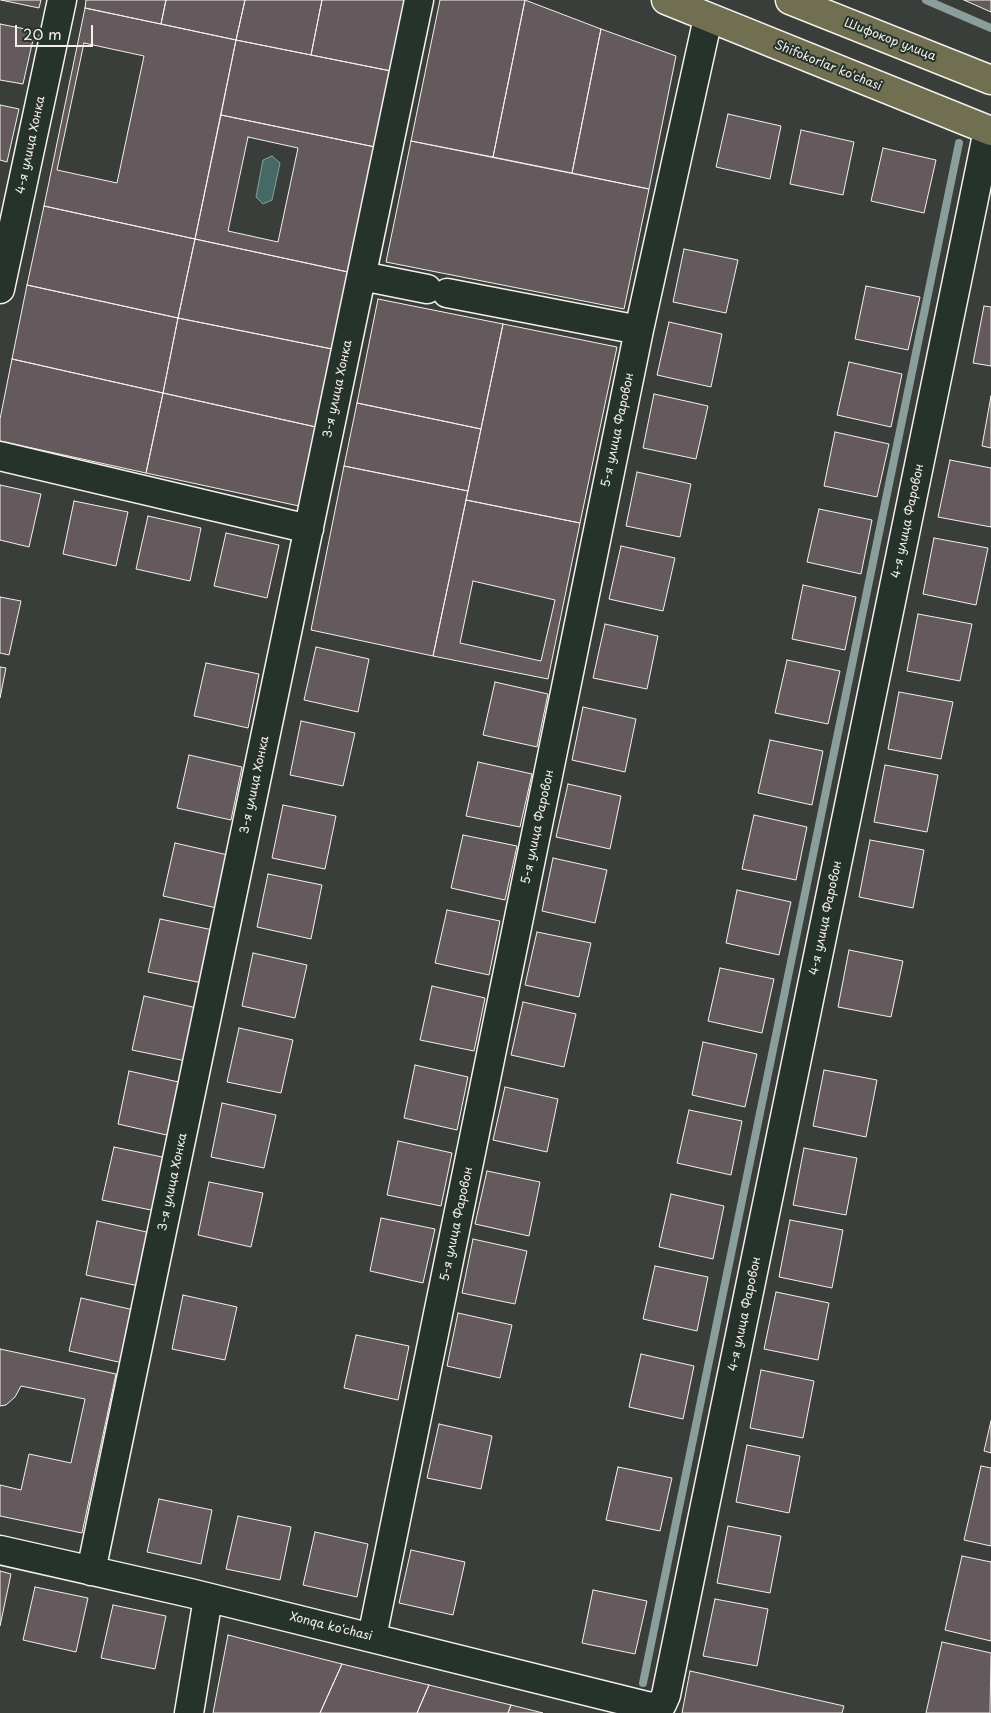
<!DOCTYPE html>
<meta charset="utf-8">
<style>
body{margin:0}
#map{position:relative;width:991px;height:1713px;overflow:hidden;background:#393e3b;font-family:"Playpen Sans",sans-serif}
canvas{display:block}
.scale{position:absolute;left:15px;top:25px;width:78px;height:22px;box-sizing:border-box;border:2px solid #f4f1e8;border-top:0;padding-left:6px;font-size:15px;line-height:18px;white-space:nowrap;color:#f4f1e8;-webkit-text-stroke:4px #26332d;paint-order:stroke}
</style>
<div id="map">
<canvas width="991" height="1713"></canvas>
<div class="scale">20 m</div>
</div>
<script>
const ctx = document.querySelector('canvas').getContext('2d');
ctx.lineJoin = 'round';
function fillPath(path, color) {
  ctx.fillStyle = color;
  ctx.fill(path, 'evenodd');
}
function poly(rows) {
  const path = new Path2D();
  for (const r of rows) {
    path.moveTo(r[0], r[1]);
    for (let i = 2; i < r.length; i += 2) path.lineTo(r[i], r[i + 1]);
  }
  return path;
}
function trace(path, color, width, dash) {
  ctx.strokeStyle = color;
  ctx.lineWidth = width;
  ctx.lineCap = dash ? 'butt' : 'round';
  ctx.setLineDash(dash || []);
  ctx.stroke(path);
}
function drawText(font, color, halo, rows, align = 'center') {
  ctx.font = font + ' "Playpen Sans",sans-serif';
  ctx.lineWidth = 4;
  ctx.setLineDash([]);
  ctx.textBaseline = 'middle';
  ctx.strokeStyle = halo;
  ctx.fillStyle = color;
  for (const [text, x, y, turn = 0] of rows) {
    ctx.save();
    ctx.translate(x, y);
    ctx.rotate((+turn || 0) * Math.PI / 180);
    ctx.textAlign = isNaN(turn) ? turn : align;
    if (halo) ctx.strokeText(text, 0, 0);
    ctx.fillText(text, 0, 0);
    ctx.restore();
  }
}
const water = poly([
 [272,156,280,163,272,200,263,204,256,197,263,160,272,156]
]);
const stream = poly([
 [926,0,991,28],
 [643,1683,959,143]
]);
const building = poly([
 [1,0,41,0,39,8,1,0],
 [86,0,166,0,161,24,85,8,86,0],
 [166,0,245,0,236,40,161,24,166,0],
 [245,0,322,0,311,55,236,40,245,0],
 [322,0,406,0,391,71,311,55,322,0],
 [440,0,525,0,493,157,411,141,440,0],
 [525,0,601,29,572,173,493,157,525,0],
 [964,0,991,0,991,12,964,0],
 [85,8,236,40,195,239,44,206,85,8],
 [84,43,144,56,117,183,57,170,84,43],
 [0,24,35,31,23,84,0,80,0,24],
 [601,29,676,56,649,189,572,173,601,29],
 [236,40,391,71,375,147,221,115,236,40],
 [0,105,19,109,7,162,0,160,0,105],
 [728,114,781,126,770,179,716,167,728,114],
 [221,115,375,147,348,272,195,239,221,115],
 [248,137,298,148,278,242,228,231,248,137],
 [801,130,854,142,843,195,790,184,801,130],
 [411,141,649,189,624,309,386,262,411,141],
 [883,148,936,160,924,213,871,201,883,148],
 [44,206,195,239,178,318,27,285,44,206],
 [195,239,348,272,332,349,178,318,195,239],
 [684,249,738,260,726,313,673,302,684,249],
 [27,285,178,318,163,393,12,359,27,285],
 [866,286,920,297,908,350,855,339,866,286],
 [378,299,503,324,481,429,357,403,378,299],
 [984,306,991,307,991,366,973,363,984,306],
 [178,318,332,349,316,427,163,393,178,318],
 [669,322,722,334,711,387,657,375,669,322],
 [503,324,617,347,580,523,466,500,503,324],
 [12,359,163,393,146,473,0,441,0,419,12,359],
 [849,362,902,374,891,427,837,415,849,362],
 [163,393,316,427,299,506,146,473,163,393],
 [654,394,708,406,696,459,643,448,654,394],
 [991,396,991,448,982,446,991,396],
 [357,403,481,429,468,491,344,466,357,403],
 [835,432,889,444,877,497,824,486,835,432],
 [950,460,991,468,991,527,938,517,950,460],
 [344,466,468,491,433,656,311,630,344,466],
 [637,472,691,484,680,537,626,526,637,472],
 [0,485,41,494,29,547,0,540,0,485],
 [466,500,580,523,548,679,433,656,466,500],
 [473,581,555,600,541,661,460,643,473,581],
 [74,501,128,512,116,566,63,554,74,501],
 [819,509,872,520,861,574,807,562,819,509],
 [148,516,201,528,190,581,136,569,148,516],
 [226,533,279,545,267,598,214,586,226,533],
 [934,538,988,548,976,605,923,594,934,538],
 [621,546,675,558,663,611,609,599,621,546],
 [803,585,856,597,845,650,792,639,803,585],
 [0,597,21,601,9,655,0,653,0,597],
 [918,614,972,624,960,681,907,671,918,614],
 [605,624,658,636,647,689,593,678,605,624],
 [316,647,369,659,358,712,304,700,316,647],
 [787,660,840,671,828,724,775,713,787,660],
 [206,663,259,674,248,728,194,716,206,663],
 [0,667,6,668,0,698,0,667],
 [495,682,548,694,537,747,483,735,495,682],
 [899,692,953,702,941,759,888,749,899,692],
 [583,707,636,719,625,772,572,760,583,707],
 [301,721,355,733,343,786,290,775,301,721],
 [770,740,823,751,812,805,758,793,770,740],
 [189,755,242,767,231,820,177,808,189,755],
 [478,762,532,774,520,827,466,816,478,762],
 [885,765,938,775,927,832,874,822,885,765],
 [568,784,621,796,610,849,556,837,568,784],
 [283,805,336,816,325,869,272,858,283,805],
 [754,815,807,827,796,880,742,869,754,815],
 [463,835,517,846,505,900,451,888,463,835],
 [870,840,924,850,913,908,859,897,870,840],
 [175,843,228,855,217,908,163,896,175,843],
 [553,858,607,870,595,923,542,911,553,858],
 [268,874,322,885,311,939,257,927,268,874],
 [737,890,791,902,779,955,726,943,737,890],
 [447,910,500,921,489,975,435,963,447,910],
 [160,919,213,930,202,983,148,972,160,919],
 [537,932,591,943,579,997,525,985,537,932],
 [849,950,903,961,891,1017,838,1007,849,950],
 [253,953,307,965,295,1018,242,1006,253,953],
 [720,968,774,979,762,1033,708,1021,720,968],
 [432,986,485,998,474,1051,420,1040,432,986],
 [144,996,197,1008,186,1061,132,1050,144,996],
 [523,1002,576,1014,564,1067,511,1055,523,1002],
 [239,1028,293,1040,281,1093,227,1082,239,1028],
 [703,1042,757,1054,745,1107,692,1095,703,1042],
 [415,1065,468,1077,457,1130,404,1118,415,1065],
 [824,1070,877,1080,866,1137,813,1126,824,1070],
 [129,1071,183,1083,171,1136,118,1124,129,1071],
 [505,1087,558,1099,547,1152,493,1140,505,1087],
 [222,1103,276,1115,264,1168,211,1157,222,1103],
 [689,1110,742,1121,731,1175,677,1163,689,1110],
 [398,1141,452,1153,441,1206,387,1195,398,1141],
 [114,1147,167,1158,156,1211,102,1200,114,1147],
 [804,1148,857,1158,846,1215,793,1205,804,1148],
 [487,1171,540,1182,529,1236,475,1224,487,1171],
 [209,1182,263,1193,251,1247,198,1235,209,1182],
 [671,1194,724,1206,713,1259,659,1247,671,1194],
 [381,1218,435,1229,423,1283,370,1271,381,1218],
 [790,1220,843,1230,832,1288,779,1277,790,1220],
 [97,1221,151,1233,139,1286,86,1275,97,1221],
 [473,1239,527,1251,515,1304,462,1293,473,1239],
 [655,1266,708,1277,697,1331,643,1319,655,1266],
 [776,1292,829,1303,818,1360,764,1349,776,1292],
 [183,1295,237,1307,225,1360,172,1349,183,1295],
 [81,1298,134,1310,123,1363,69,1351,81,1298],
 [458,1313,512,1325,500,1378,447,1366,458,1313],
 [356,1335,409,1346,398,1400,344,1388,356,1335],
 [0,1349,116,1374,82,1533,0,1516,0,1485,21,1490,29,1454,71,1463,85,1399,21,1386,15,1397,6,1405,0,1406,0,1349],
 [641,1354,694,1366,683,1419,629,1407,641,1354],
 [761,1370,814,1381,803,1438,750,1428,761,1370],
 [991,1421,991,1453,984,1451,991,1421],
 [439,1424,492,1436,481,1489,427,1478,439,1424],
 [747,1445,800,1456,789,1513,736,1502,747,1445],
 [981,1466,991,1468,991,1546,964,1540,981,1466],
 [618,1467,672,1478,660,1531,606,1520,618,1467],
 [159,1499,212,1510,201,1564,147,1552,159,1499],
 [238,1516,291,1527,280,1580,226,1569,238,1516],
 [728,1526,781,1536,770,1593,717,1583,728,1526],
 [315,1532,368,1544,357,1597,303,1585,315,1532],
 [411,1550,465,1562,453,1615,399,1603,411,1550],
 [962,1556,991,1562,991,1641,945,1630,962,1556],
 [0,1571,11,1574,0,1626,0,1571],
 [35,1587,88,1598,76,1652,23,1640,35,1587],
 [593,1590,647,1601,635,1654,582,1643,593,1590],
 [715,1599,768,1609,757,1666,703,1656,715,1599],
 [113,1605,166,1616,155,1669,101,1658,113,1605],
 [228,1635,342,1664,320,1713,213,1713,228,1635],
 [942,1642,991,1653,990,1713,926,1713,942,1642],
 [342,1664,429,1685,417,1713,320,1713,342,1664],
 [690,1671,844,1706,842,1713,682,1713,690,1671],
 [429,1685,511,1705,508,1713,417,1713,429,1685],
 [511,1705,543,1713,508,1713,511,1705]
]);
const minor = poly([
 [362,276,427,289],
 [0,289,62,0],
 [447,293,639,330],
 [0,456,309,529],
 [0,1550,190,1593,651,1707,662,1704,666,1695,988,130],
 [91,1571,419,0],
 [372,1637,639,330,708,18],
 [189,1713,208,1598]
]);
const major = poly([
 [666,0,991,131],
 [790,0,991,80]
]);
const streetNames = [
 ["Шифокор улица",890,40,21],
 ["Shifokorlar ko'chasi",828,66,22],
 ["4-я улица Хонка",31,145,-78],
 ["3-я улица Хонка",338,389,-78],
 ["5-я улица Фаровон",618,430,-78],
 ["4-я улица Фаровон",908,521,-78],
 ["3-я улица Хонка",255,785,-78],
 ["5-я улица Фаровон",538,827,-78],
 ["4-я улица Фаровон",826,918,-78],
 ["3-я улица Хонка",173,1182,-78],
 ["5-я улица Фаровон",457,1224,-78],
 ["4-я улица Фаровон",745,1314,-78],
 ["Xonqa ko'chasi",331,1627,14]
];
fillPath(water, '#446967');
trace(water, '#8a9f9b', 1);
trace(stream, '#8a9f9b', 8);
fillPath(building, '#64595c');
trace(building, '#f4f1e8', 1);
trace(minor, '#f4f1e8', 31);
trace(major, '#f4f1e8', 31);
trace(minor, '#26332d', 28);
trace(major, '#706f52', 28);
drawText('12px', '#f4f1e8', '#26332d', streetNames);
</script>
